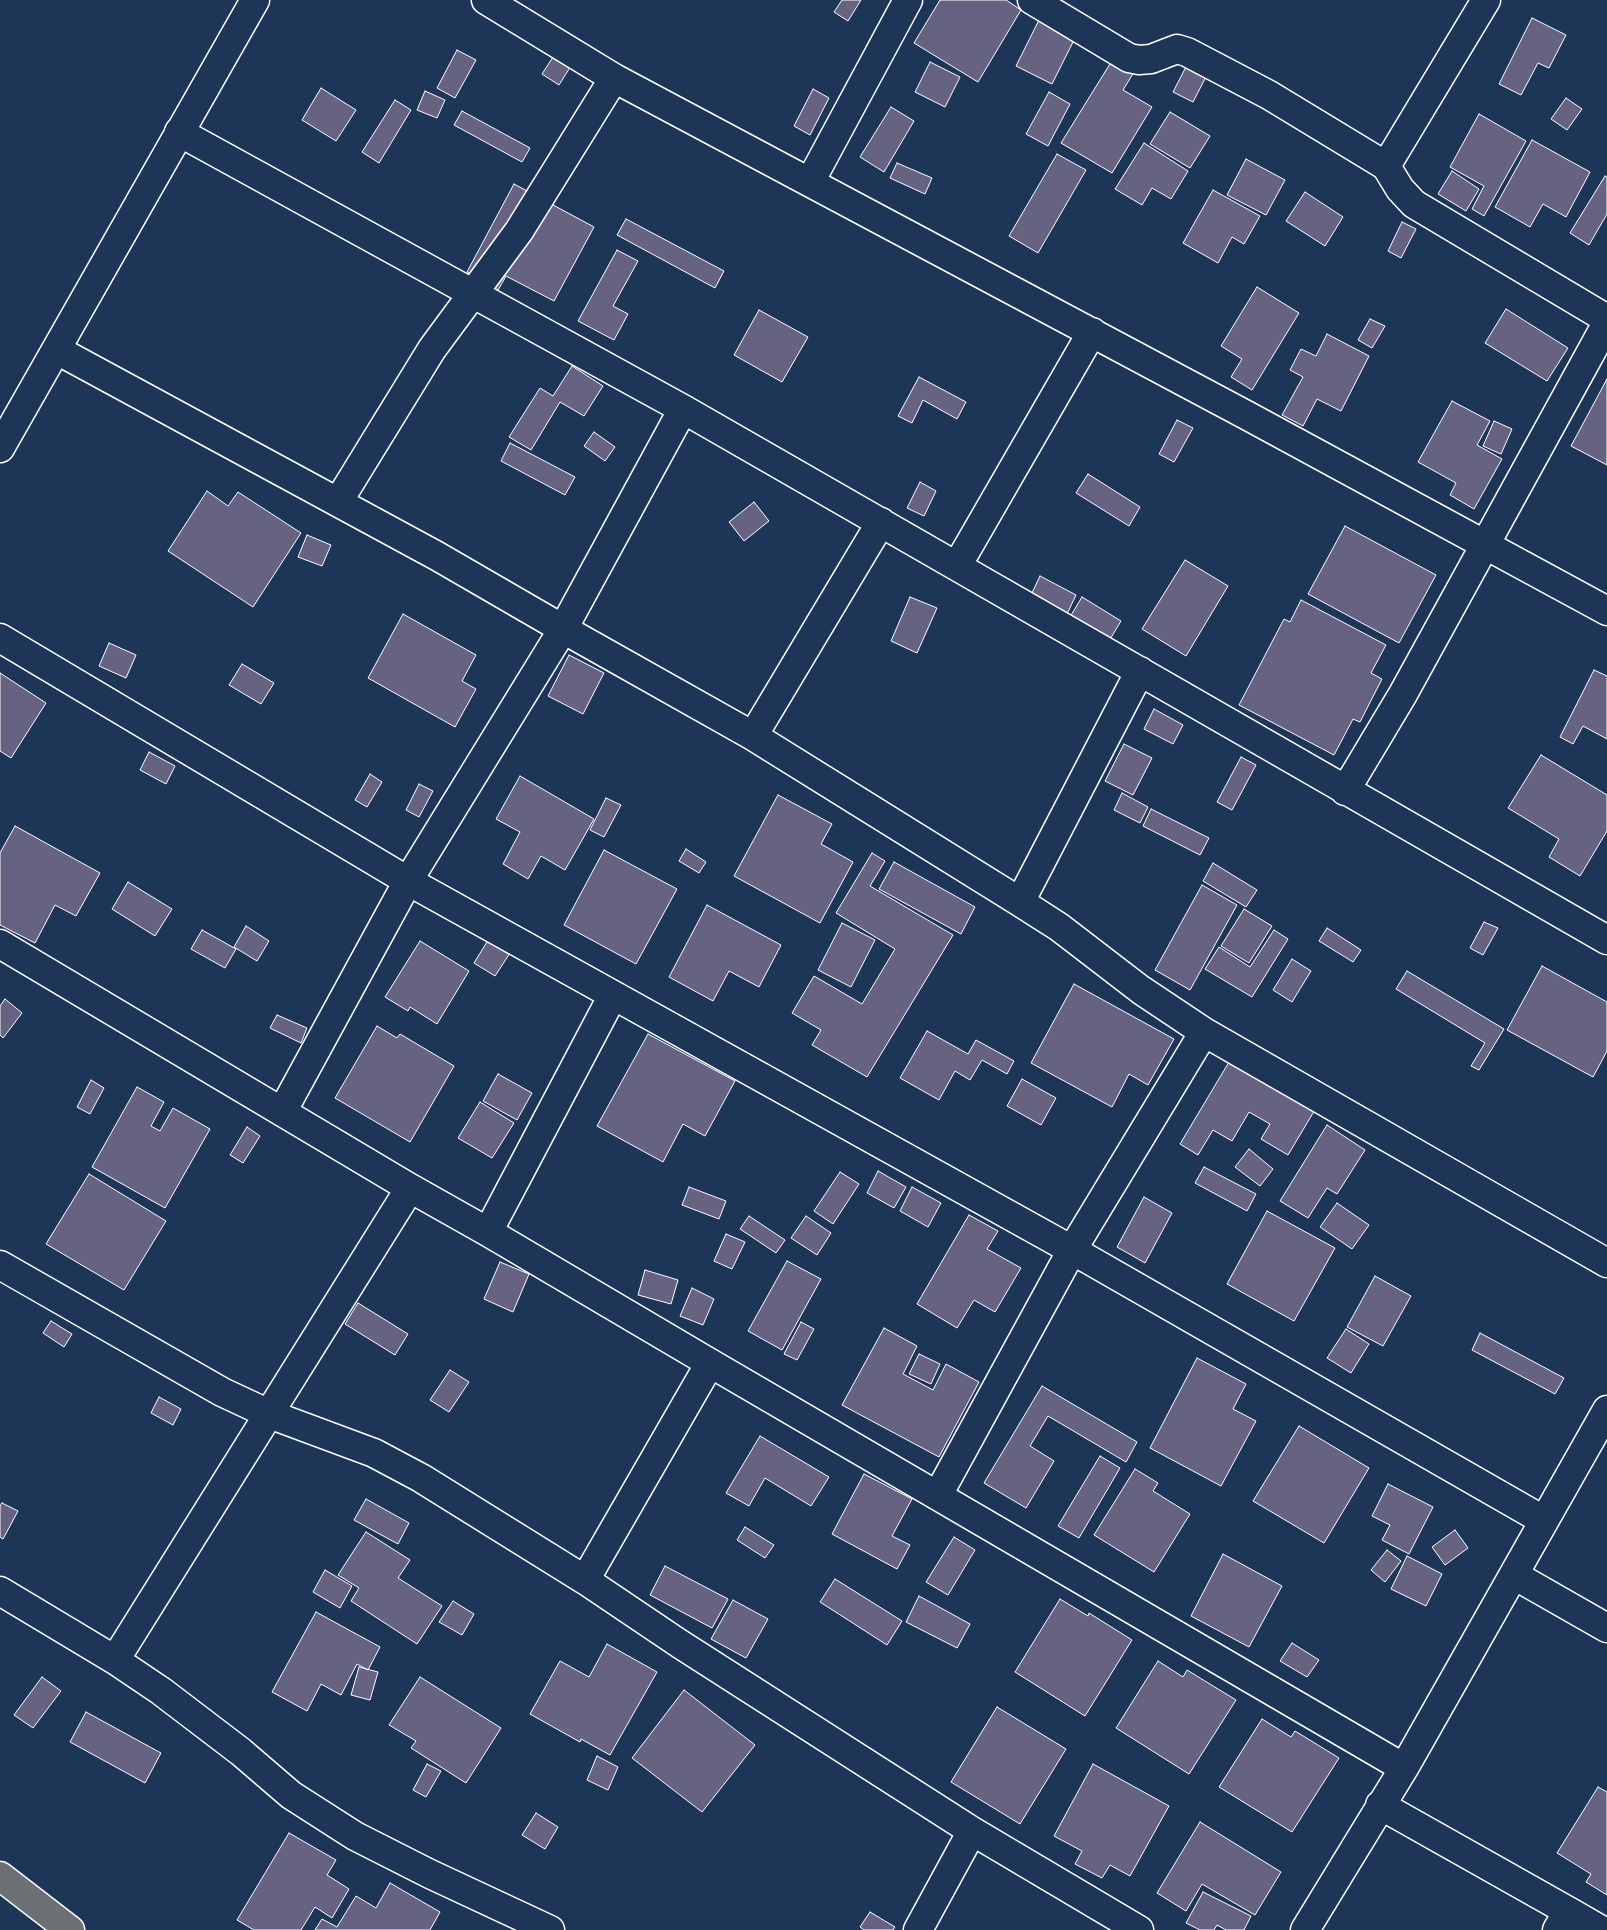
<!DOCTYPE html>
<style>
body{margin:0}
canvas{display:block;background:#1d3557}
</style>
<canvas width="1607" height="1930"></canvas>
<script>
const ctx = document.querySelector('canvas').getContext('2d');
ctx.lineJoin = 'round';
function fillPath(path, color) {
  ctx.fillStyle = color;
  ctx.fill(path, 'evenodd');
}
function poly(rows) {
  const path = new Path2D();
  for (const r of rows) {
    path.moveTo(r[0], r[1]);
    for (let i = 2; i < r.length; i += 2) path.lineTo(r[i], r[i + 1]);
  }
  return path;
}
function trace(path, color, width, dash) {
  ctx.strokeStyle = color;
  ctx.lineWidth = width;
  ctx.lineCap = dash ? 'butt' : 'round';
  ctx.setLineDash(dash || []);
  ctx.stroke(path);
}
const building = poly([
 [842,0,861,0,848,21,834,12,842,0],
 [940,0,1006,0,1021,10,978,82,914,43,940,0],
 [1532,18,1566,35,1549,68,1538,63,1521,95,1499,84,1532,18],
 [1039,20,1075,38,1052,84,1016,66,1039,20],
 [457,50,476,60,455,98,437,88,457,50],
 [557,51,574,61,559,85,542,74,557,51],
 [1113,59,1134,72,1123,90,1152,107,1112,173,1061,143,1113,59],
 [1189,61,1209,71,1193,102,1173,92,1189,61],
 [930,62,960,77,945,107,915,92,930,62],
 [321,88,356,110,336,141,302,120,321,88],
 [813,89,829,98,810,135,794,126,813,89],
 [425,91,445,100,437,118,417,110,425,91],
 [1049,92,1070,104,1048,146,1026,134,1049,92],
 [1566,98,1582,109,1567,130,1551,119,1566,98],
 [395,100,411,110,379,163,362,152,395,100],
 [891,107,914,121,884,172,860,157,891,107],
 [462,111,530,148,522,162,454,125,462,111],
 [1170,112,1210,136,1190,168,1150,144,1170,112],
 [1479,114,1526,141,1484,216,1472,209,1484,186,1450,167,1479,114],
 [1532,140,1590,172,1566,217,1543,204,1530,227,1495,207,1532,140],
 [1144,143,1188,171,1171,199,1152,188,1142,205,1115,189,1144,143],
 [1057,154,1086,170,1038,253,1009,236,1057,154],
 [1246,159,1285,180,1266,215,1227,195,1246,159],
 [897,163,932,178,925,194,890,178,897,163],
 [1452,171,1479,189,1466,211,1438,194,1452,171],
 [1605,176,1607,177,1607,214,1589,245,1570,233,1605,176],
 [514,184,594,227,554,301,506,276,498,290,467,272,514,184],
 [1213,190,1260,216,1244,244,1232,237,1218,263,1183,243,1213,190],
 [1305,192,1343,217,1325,246,1286,221,1305,192],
 [626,219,724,271,715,288,617,235,626,219],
 [1402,222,1416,229,1401,258,1388,251,1402,222],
 [617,250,638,261,613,306,628,314,614,340,578,321,617,250],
 [1257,287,1299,313,1252,390,1231,377,1242,359,1221,346,1257,287],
 [1506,309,1568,348,1547,381,1485,343,1506,309],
 [759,310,808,337,782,382,734,355,759,310],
 [1370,319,1385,326,1372,348,1358,340,1370,319],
 [1327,334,1369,356,1341,411,1317,399,1303,426,1282,415,1303,377,1290,370,1301,349,1316,356,1327,334],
 [572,366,603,386,584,416,560,402,531,450,509,437,540,388,553,396,572,366],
 [919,377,966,402,957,419,923,400,912,423,898,416,919,377],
 [1607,379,1607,465,1571,446,1607,379],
 [1452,401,1490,421,1477,445,1502,459,1474,509,1450,495,1456,483,1418,462,1452,401],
 [1177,420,1193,428,1174,462,1159,454,1177,420],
 [1494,421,1512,429,1501,454,1483,446,1494,421],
 [594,432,615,447,605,461,584,446,594,432],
 [510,443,575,477,565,495,501,461,510,443],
 [1088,474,1140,507,1129,526,1076,493,1088,474],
 [920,482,936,491,924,516,907,508,920,482],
 [207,491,228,506,238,492,301,533,253,607,168,551,207,491],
 [754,502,769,521,744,541,729,522,754,502],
 [1345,526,1436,575,1399,643,1308,594,1345,526],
 [307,535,331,545,322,566,298,557,307,535],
 [1185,560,1228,586,1186,656,1142,629,1185,560],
 [1040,576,1076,595,1067,614,1031,595,1040,576],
 [910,597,937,608,917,653,891,641,910,597],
 [1082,597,1121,621,1109,641,1070,617,1082,597],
 [1301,600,1386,645,1371,673,1382,679,1360,722,1353,719,1334,755,1239,705,1284,619,1290,622,1301,600],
 [403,614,476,655,462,681,476,689,455,727,368,678,403,614],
 [109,643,136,655,126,678,99,666,109,643],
 [569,655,604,673,583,714,548,696,569,655],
 [242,664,274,683,261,704,229,685,242,664],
 [1594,670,1607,676,1607,739,1583,726,1573,744,1560,737,1594,670],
 [0,673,46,703,11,758,0,751,0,673],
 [1154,709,1183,725,1173,744,1144,729,1154,709],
 [1124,744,1152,758,1133,795,1105,781,1124,744],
 [149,752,175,766,166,784,140,770,149,752],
 [1541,755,1607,795,1607,831,1580,876,1549,857,1559,839,1508,808,1541,755],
 [1241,757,1256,765,1232,810,1217,802,1241,757],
 [370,774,382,782,367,807,355,800,370,774],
 [520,776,594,819,565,870,541,856,528,879,503,864,520,832,496,819,520,776],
 [419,784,433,791,419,817,406,810,419,784],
 [1122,793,1148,807,1140,823,1114,810,1122,793],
 [778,795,832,824,821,844,853,862,820,923,734,876,778,795],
 [606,798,621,805,604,837,590,830,606,798],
 [1151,809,1209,838,1200,855,1143,826,1151,809],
 [15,826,100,873,76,916,55,905,35,943,0,925,0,853,15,826],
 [686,849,706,862,699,873,679,861,686,849],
 [604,850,677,889,636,964,564,925,604,850],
 [872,853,885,861,870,886,953,935,867,1077,812,1045,821,1030,792,1013,814,976,862,1004,895,949,836,913,872,853],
 [894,862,975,907,961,934,879,889,894,862],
 [1213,863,1257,890,1246,907,1203,881,1213,863],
 [128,882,172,909,155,936,112,909,128,882],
 [1202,885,1237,905,1190,990,1155,970,1202,885],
 [707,905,781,945,759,987,729,971,713,1001,669,977,707,905],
 [1244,909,1272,926,1249,963,1221,946,1244,909],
 [1484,922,1498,928,1483,955,1470,948,1484,922],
 [842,923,875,940,851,987,818,970,842,923],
 [246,926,269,941,257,961,234,947,246,926],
 [1327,928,1361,950,1353,962,1319,941,1327,928],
 [202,930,236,949,225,968,191,949,202,930],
 [1274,930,1288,939,1252,997,1205,969,1219,947,1250,967,1274,930],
 [490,937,512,950,495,976,474,963,490,937],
 [420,941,469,971,437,1024,410,1007,408,1011,385,997,420,941],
 [1292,959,1311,971,1292,1002,1273,990,1292,959],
 [1542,966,1607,1002,1607,1051,1593,1077,1507,1030,1542,966],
 [1407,971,1504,1029,1479,1070,1471,1066,1485,1043,1396,989,1407,971],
 [1074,984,1174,1039,1148,1085,1129,1074,1112,1107,1031,1063,1074,984],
 [5,999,22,1013,3,1038,0,1035,0,1006,5,999],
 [277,1015,307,1028,301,1043,270,1028,277,1015],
 [377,1026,397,1038,400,1034,454,1066,410,1142,335,1098,377,1026],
 [927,1031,968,1054,976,1040,1014,1061,1007,1074,982,1060,970,1080,955,1071,939,1100,900,1078,927,1031],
 [648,1034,735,1081,705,1136,683,1124,663,1162,597,1126,648,1034],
 [1232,1057,1316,1108,1288,1155,1261,1139,1270,1124,1249,1112,1232,1141,1213,1130,1198,1155,1180,1144,1232,1057],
 [498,1074,532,1093,517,1120,483,1101,498,1074],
 [1022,1079,1056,1098,1041,1125,1007,1106,1022,1079],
 [91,1080,104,1088,90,1114,77,1107,91,1080],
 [137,1087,164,1102,151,1126,160,1131,173,1108,210,1129,165,1208,92,1167,137,1087],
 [480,1102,514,1123,492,1158,458,1138,480,1102],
 [1327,1125,1365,1150,1337,1194,1327,1188,1308,1218,1280,1201,1327,1125],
 [247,1127,260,1136,243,1163,230,1155,247,1127],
 [1249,1149,1273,1169,1260,1186,1235,1167,1249,1149],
 [1204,1167,1256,1194,1247,1211,1195,1183,1204,1167],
 [878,1171,906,1187,894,1208,867,1193,878,1171],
 [840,1172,859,1184,833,1224,814,1211,840,1172],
 [89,1174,166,1221,124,1290,46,1244,89,1174],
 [689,1187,726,1201,719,1219,682,1205,689,1187],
 [912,1187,941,1203,928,1227,900,1211,912,1187],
 [1144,1197,1172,1213,1145,1263,1117,1247,1144,1197],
 [1337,1203,1369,1225,1352,1249,1320,1227,1337,1203],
 [1267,1211,1335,1248,1294,1321,1227,1284,1267,1211],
 [969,1215,998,1231,987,1249,1021,1268,995,1312,974,1300,957,1328,917,1304,969,1215],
 [749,1216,785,1240,776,1253,740,1229,749,1216],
 [806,1216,831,1233,817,1255,791,1238,806,1216],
 [726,1234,745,1242,732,1269,714,1261,726,1234],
 [787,1261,821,1279,782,1350,748,1331,787,1261],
 [500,1262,529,1274,513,1312,484,1299,500,1262],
 [645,1270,678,1280,671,1304,638,1295,645,1270],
 [1375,1276,1411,1296,1383,1346,1347,1327,1375,1276],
 [692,1288,714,1299,703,1325,680,1316,692,1288],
 [358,1303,408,1334,395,1355,345,1324,358,1303],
 [51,1321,72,1334,64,1347,43,1333,51,1321],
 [801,1322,814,1329,797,1360,784,1354,801,1322],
 [884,1328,917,1346,903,1374,933,1390,946,1364,979,1382,939,1457,842,1405,884,1328],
 [1346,1329,1369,1344,1351,1373,1327,1358,1346,1329],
 [1480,1333,1564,1378,1555,1394,1472,1350,1480,1333],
 [919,1354,940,1364,931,1384,909,1374,919,1354],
 [1197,1358,1246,1384,1233,1409,1256,1421,1221,1486,1150,1448,1197,1358],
 [450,1370,469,1382,449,1412,430,1400,450,1370],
 [1042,1386,1137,1442,1126,1462,1048,1416,1030,1446,1054,1461,1026,1508,984,1483,1042,1386],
 [159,1397,181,1409,173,1425,151,1413,159,1397],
 [1299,1426,1369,1468,1324,1543,1253,1501,1299,1426],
 [760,1436,829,1477,811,1506,765,1478,749,1506,726,1493,760,1436],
 [1100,1456,1120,1468,1079,1538,1058,1526,1100,1456],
 [1135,1469,1158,1483,1153,1491,1190,1514,1154,1572,1094,1535,1135,1469],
 [864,1474,912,1499,892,1536,910,1545,897,1569,832,1534,864,1474],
 [1388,1484,1433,1507,1409,1554,1382,1540,1390,1525,1372,1516,1388,1484],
 [366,1499,409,1523,398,1544,354,1520,366,1499],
 [2,1503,18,1511,3,1539,0,1537,0,1506,2,1503],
 [745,1527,774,1545,765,1558,737,1540,745,1527],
 [1455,1530,1468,1548,1445,1565,1432,1547,1455,1530],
 [366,1532,410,1560,398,1578,442,1606,417,1644,351,1601,359,1588,338,1575,366,1532],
 [954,1537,975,1550,948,1595,926,1582,954,1537],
 [1387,1550,1401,1561,1385,1582,1371,1570,1387,1550],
 [1223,1554,1282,1586,1249,1647,1191,1616,1223,1554],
 [1407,1556,1442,1574,1426,1606,1391,1589,1407,1556],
 [665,1566,728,1599,712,1628,650,1595,665,1566],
 [325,1570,352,1586,340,1608,313,1592,325,1570],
 [835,1579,902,1621,887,1645,820,1602,835,1579],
 [919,1596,970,1624,957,1648,906,1622,919,1596],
 [1060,1599,1088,1616,1089,1613,1132,1640,1085,1716,1015,1672,1060,1599],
 [733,1600,768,1619,746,1658,711,1639,733,1600],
 [453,1601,474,1614,462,1635,439,1622,453,1601],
 [316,1612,380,1647,368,1670,357,1664,341,1695,321,1684,307,1711,272,1692,316,1612],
 [1292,1643,1319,1660,1307,1677,1280,1661,1292,1643],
 [607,1644,657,1672,610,1755,581,1739,580,1742,530,1714,560,1661,589,1677,607,1644],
 [1158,1661,1183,1677,1187,1670,1236,1700,1189,1774,1116,1728,1158,1661],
 [359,1667,378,1672,370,1700,351,1695,359,1667],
 [42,1677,61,1691,33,1728,14,1715,42,1677],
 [420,1677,501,1728,466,1783,411,1748,416,1741,389,1725,420,1677],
 [684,1690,755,1745,702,1812,632,1758,684,1690],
 [997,1707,1066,1749,1020,1824,951,1782,997,1707],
 [86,1712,161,1753,145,1783,70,1742,86,1712],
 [1262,1719,1291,1737,1295,1731,1339,1758,1292,1832,1219,1787,1262,1719],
 [597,1756,618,1767,608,1790,587,1780,597,1756],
 [427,1764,441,1771,426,1797,413,1790,427,1764],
 [1093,1764,1169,1806,1130,1876,1110,1865,1102,1878,1075,1864,1082,1851,1054,1836,1093,1764],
 [1598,1787,1607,1792,1607,1895,1586,1882,1591,1874,1557,1853,1598,1787],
 [536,1813,558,1827,545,1849,522,1835,536,1813],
 [1200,1822,1281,1872,1255,1915,1202,1884,1186,1911,1157,1893,1200,1822],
 [289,1833,336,1860,327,1875,349,1889,332,1918,315,1907,301,1930,254,1930,237,1920,289,1833],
 [390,1883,440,1912,430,1930,315,1930,322,1919,337,1927,356,1896,376,1908,390,1883],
 [1203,1892,1251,1916,1244,1930,1226,1930,1217,1925,1214,1930,1200,1930,1186,1923,1203,1892],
 [870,1912,895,1927,893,1930,864,1930,860,1927,870,1912]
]);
const minor = poly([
 [486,0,614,78,1248,416,1607,611],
 [1032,0,1129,58,1139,60,1151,59,1177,49,1187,52,1269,95,1386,166,1400,189,1414,204,1607,319],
 [179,132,683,409,1607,940],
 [1386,166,1486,0],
 [810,182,908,0],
 [57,350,437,556,563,629,753,736,1020,902,1059,927,1141,990,1204,1032,1607,1263],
 [338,502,432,349,519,231,614,78],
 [957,566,1092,332],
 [0,638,408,881,1072,1250,1543,1520],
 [753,736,881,522],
 [1345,791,1403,694,1607,323],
 [1020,902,1140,671],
 [0,944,410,1188,488,1232,710,1363,1404,1768],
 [282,1112,408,881,563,629,683,409],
 [488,1232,613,995],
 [0,1265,222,1392,269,1414,374,1453,421,1478,585,1580,680,1644,972,1831,1139,1930],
 [938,1495,1072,1250,1204,1032],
 [1514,1575,1607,1628],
 [585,1580,710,1363],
 [0,1591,115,1660,161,1691,241,1752,291,1795,355,1836,430,1874,550,1930],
 [115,1660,410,1188],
 [1380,1805,1568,1911,1557,1930],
 [1568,1911,1601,1930],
 [918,1930,972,1831],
 [1305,1930,1404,1768,1607,1410]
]);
const tertiary = poly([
 [0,448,255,0]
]);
const trunk = poly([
 [0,1876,70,1930]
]);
fillPath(building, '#656282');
trace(building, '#fff', 1);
trace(minor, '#fff', 31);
trace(tertiary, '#fff', 31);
trace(trunk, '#fff', 31);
trace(minor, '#1d3557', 28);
trace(tertiary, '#1d3557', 28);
trace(trunk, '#6a7074', 28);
</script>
